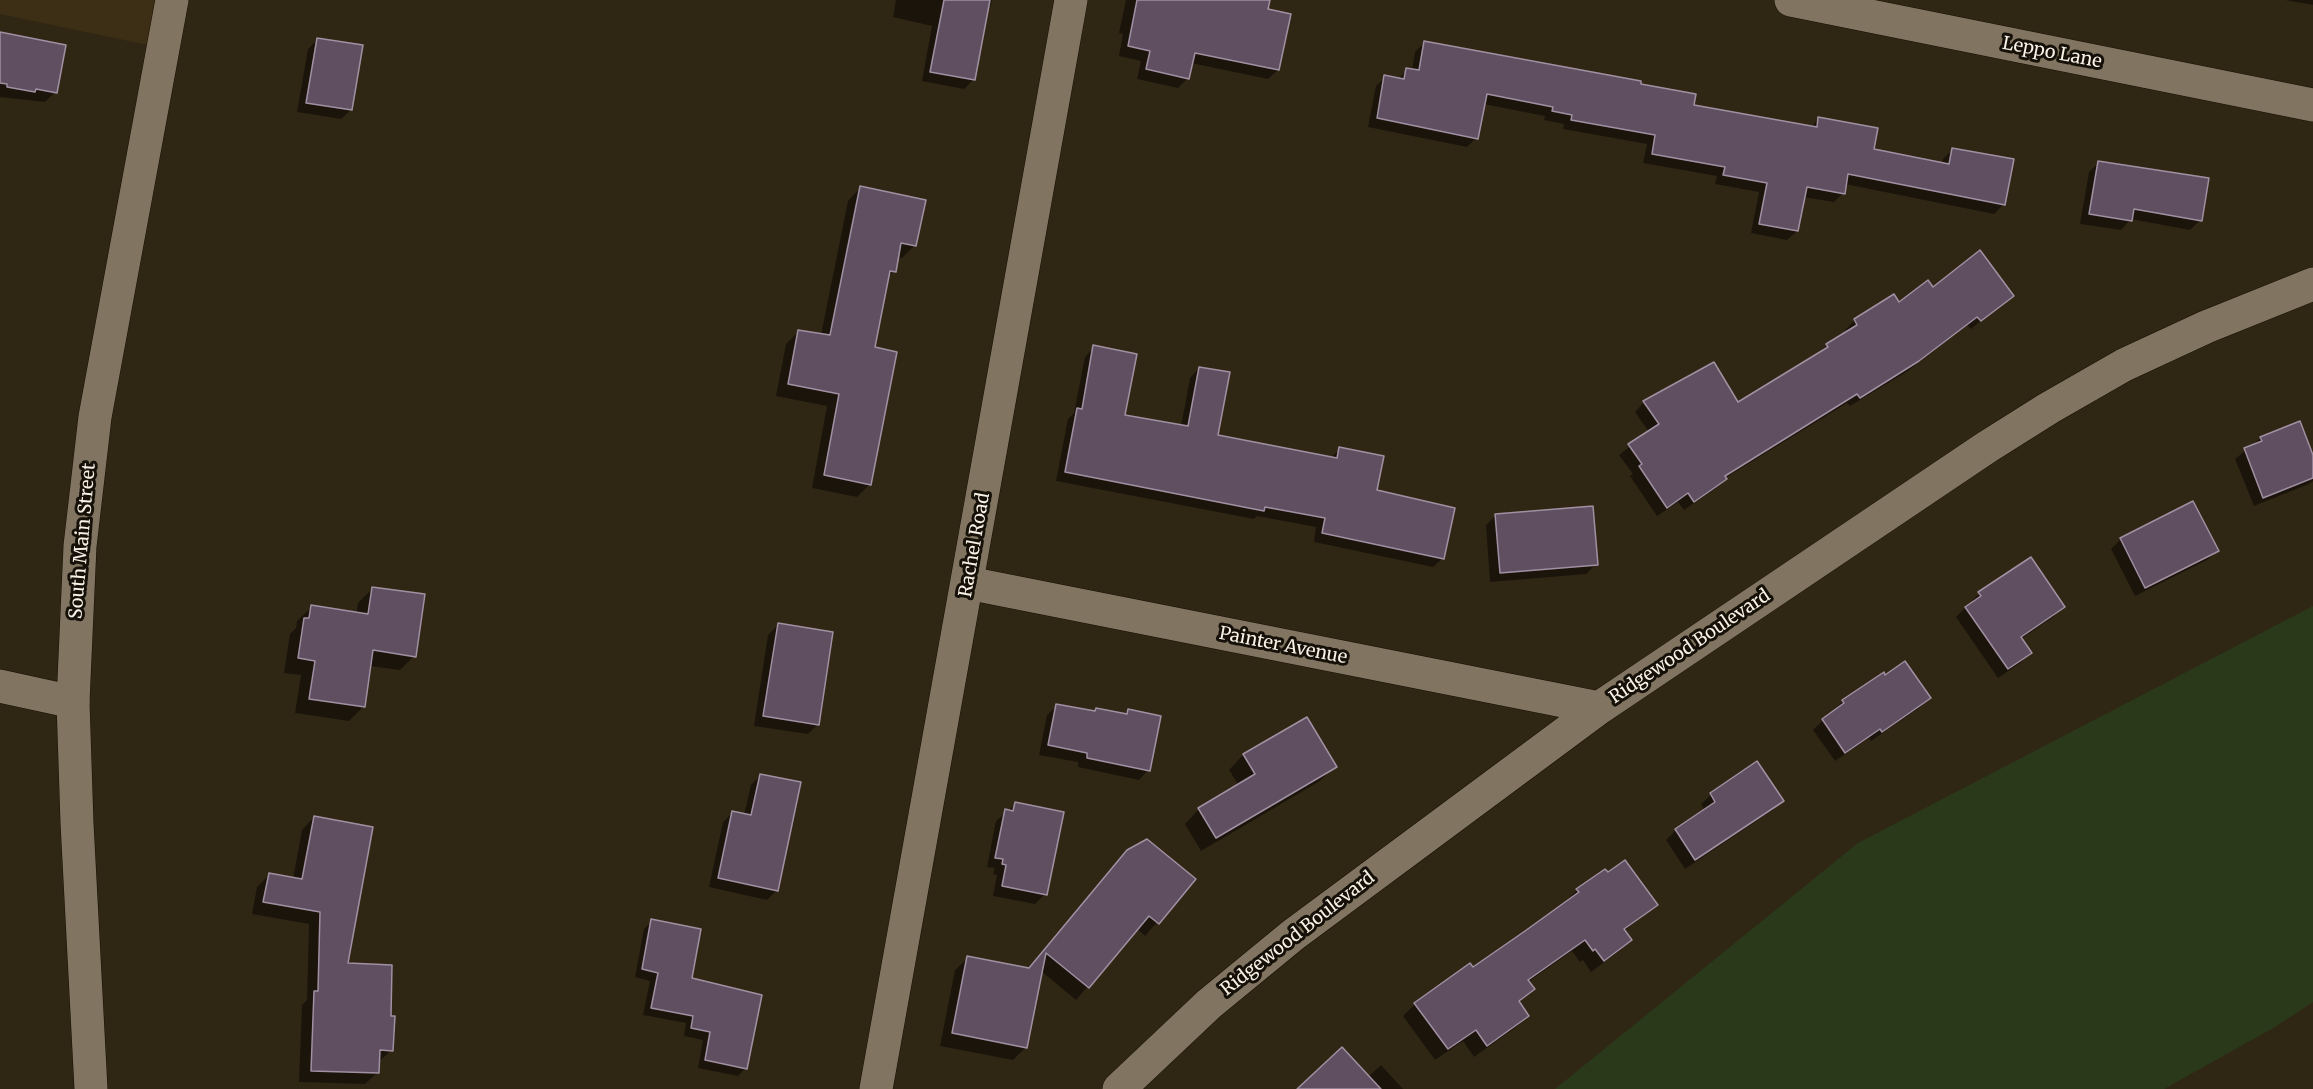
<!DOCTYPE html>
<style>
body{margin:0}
canvas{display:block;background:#302614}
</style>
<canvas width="2313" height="1089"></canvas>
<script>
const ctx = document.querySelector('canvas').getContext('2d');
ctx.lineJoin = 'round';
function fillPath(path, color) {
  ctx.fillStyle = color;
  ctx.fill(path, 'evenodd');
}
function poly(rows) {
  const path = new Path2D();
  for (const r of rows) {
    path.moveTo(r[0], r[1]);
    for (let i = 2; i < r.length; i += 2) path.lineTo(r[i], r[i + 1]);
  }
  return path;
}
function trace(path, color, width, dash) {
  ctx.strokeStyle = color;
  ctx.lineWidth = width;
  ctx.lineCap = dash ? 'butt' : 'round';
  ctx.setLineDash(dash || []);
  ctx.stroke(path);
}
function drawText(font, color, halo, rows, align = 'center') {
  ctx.font = font + ' Merriweather,serif';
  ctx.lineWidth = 6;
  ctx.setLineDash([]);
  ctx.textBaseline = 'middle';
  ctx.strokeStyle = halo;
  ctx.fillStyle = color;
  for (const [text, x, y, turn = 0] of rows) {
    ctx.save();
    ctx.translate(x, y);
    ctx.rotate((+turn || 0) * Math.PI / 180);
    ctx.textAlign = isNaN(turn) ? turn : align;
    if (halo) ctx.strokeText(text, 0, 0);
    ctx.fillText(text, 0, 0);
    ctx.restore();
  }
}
const built = poly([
 [0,0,182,0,172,50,0,14]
]);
const green = poly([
 [2313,606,2313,1002,2275,1027,2164,1089,1555,1089,1858,843]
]);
const shadow = poly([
 [896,0,992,0,991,5,987,10,974,79,964,89,922,81,932,26,893,17],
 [1126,0,1266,0,1278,70,1268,79,1191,63,1188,78,1178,88,1137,79,1141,61,1119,56,1123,34,1119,33],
 [2285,0,2313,0,2313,5],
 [0,33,55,92,45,102,0,97],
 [318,39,351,110,341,119,297,112,308,49],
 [1424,43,1639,85,1693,106,1810,128,1819,118,1872,151,1942,164,1943,159,1953,149,2004,204,1994,214,1845,184,1843,193,1834,202,1803,197,1797,231,1787,240,1751,233,1759,192,1715,184,1717,176,1643,163,1647,144,1563,129,1564,124,1544,120,1545,116,1483,104,1476,138,1467,147,1368,127,1376,86,1385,77,1398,79,1407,70,1412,71,1415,52],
 [2099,162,2200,220,2190,230,2131,219,2121,230,2080,224,2089,172],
 [860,188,915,245,902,258,897,257,894,271,887,278,873,348,870,484,857,497,812,488,827,406,776,396,786,344,799,331,821,335,848,201],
 [1933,289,2012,295,1971,329,1967,325,1908,371,1850,406,1847,403,1725,478,1716,488,1684,510,1678,502,1657,516,1630,476,1633,474,1619,455,1649,432,1635,412,1644,402,1737,404,1817,354,1827,345,1847,333,1845,330,1855,320,1894,296,1899,304],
 [1094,347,1123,416,1181,427,1190,378,1199,368,1217,437,1330,458,1340,449,1375,491,1443,558,1433,567,1314,542,1316,527,1257,516,1254,519,1056,481,1068,419,1074,413,1085,357],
 [2261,438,2313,459,2313,481,2309,484,2254,506,2235,459],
 [1495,516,1596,564,1586,574,1490,582,1486,525],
 [2121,539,2217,551,2207,560,2135,596,2111,549],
 [373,588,414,656,400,670,369,666,363,707,349,721,295,713,301,675,284,673,290,634,296,628,297,621,312,607,356,614,358,603],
 [1979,594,2063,607,2053,617,2021,639,2030,653,2020,663,1998,678,1956,617],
 [778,625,818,724,808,734,754,726,768,635],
 [1929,698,1919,708,1871,741,1869,738,1835,761,1813,730,1843,701],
 [1057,706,1093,713,1096,709,1124,715,1128,711,1148,770,1139,780,1078,767,1078,762,1039,755,1047,715],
 [1306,719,1335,766,1320,781,1201,851,1185,824,1199,809,1239,786,1229,770,1243,755],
 [1757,763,1782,801,1773,810,1685,869,1666,840,1676,830,1705,811,1701,804,1711,795],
 [761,775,777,890,767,900,709,887,723,822,732,813,744,815,751,785],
 [1016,804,1045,894,1035,904,993,896,997,875,993,874,995,868,987,867,996,821],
 [314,817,347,964,389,1017,392,1050,378,1062,378,1072,365,1084,299,1082,302,1005,307,1000,309,924,252,914,257,887,269,875,293,879,302,830],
 [1115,865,1194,880,1145,936,1137,929,1076,1000,1041,971,1026,1047,1013,1060,940,1046,955,970,968,958,1028,970],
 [1577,890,1656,905,1624,931,1630,940,1618,952,1591,972,1583,960,1580,962,1572,951,1528,982,1533,989,1518,1003,1528,1016,1515,1028,1474,1057,1463,1041,1435,1060,1403,1016,1415,1004,1473,969,1565,902],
 [652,921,746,1068,738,1076,698,1068,703,1040,684,1036,686,1023,643,1015,650,981,635,977,644,929],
 [1381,1065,1403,1089,1299,1089,1368,1077]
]);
const building = poly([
 [944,0,990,0,975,80,930,72,944,0],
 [1137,0,1270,0,1268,9,1291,14,1279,70,1195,53,1189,79,1146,69,1150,51,1128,46,1137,0],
 [0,32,66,45,57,93,36,89,35,92,7,87,7,84,0,83,0,32],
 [317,38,363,45,352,110,306,103,317,38],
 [1424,41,1641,81,1641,84,1696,94,1694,105,1817,127,1818,117,1878,128,1874,149,1949,164,1952,148,2014,159,2005,205,1848,174,1845,194,1807,187,1798,231,1759,224,1767,183,1723,175,1725,167,1652,154,1655,135,1571,120,1572,115,1552,111,1553,107,1487,94,1478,139,1377,118,1384,75,1404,79,1406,68,1419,70,1424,41],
 [2098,161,2209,178,2202,221,2134,209,2132,221,2089,214,2098,161],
 [860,186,926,200,916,246,901,243,896,272,890,271,875,347,897,352,871,485,824,475,839,394,788,384,798,330,830,335,860,186],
 [1980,250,2014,296,1981,321,1977,317,1919,361,1860,398,1857,394,1725,476,1727,479,1694,502,1688,493,1667,508,1639,466,1642,464,1628,444,1659,424,1643,401,1714,362,1738,402,1828,347,1826,344,1857,325,1854,319,1894,294,1899,302,1928,280,1933,287,1980,250],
 [1093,345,1137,354,1125,415,1188,426,1199,367,1230,372,1218,435,1337,458,1339,447,1384,456,1377,490,1455,508,1444,559,1322,533,1325,518,1265,507,1264,511,1065,472,1077,408,1082,409,1093,345],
 [2300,421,2313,455,2313,478,2263,498,2244,448,2262,441,2260,437,2300,421],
 [2193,501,2219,551,2145,588,2120,538,2193,501],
 [1593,506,1598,565,1500,573,1495,514,1593,506],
 [2031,557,2065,607,2021,637,2032,653,2008,669,1965,607,1981,596,1978,592,2031,557],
 [372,587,425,594,416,657,373,650,365,707,309,699,315,661,298,658,304,618,309,618,311,605,368,614,372,587],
 [778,623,833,632,819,725,763,716,778,623],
 [1905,661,1931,698,1882,732,1880,729,1845,753,1822,719,1844,703,1842,700,1884,672,1885,675,1905,661],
 [1056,704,1095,711,1096,708,1127,714,1128,709,1161,716,1150,771,1087,758,1087,753,1048,745,1056,704],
 [1307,717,1337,767,1216,838,1198,808,1255,774,1243,754,1307,717],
 [1757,761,1784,801,1695,860,1675,829,1715,802,1710,793,1757,761],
 [760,774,801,782,778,891,718,878,732,811,751,815,760,774],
 [1015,802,1064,812,1047,895,1002,886,1006,865,1002,864,1003,859,995,858,1005,809,1013,811,1015,802],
 [314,816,373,827,348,963,392,965,391,1016,395,1016,393,1051,380,1050,379,1073,311,1071,314,991,318,991,320,912,263,902,269,873,302,879,314,816],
 [1147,839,1196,879,1159,924,1149,916,1089,988,1046,953,1027,1048,952,1033,967,956,1029,968,1127,850,1147,839],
 [1625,860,1658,905,1624,929,1632,940,1604,961,1595,949,1593,951,1585,940,1528,980,1535,989,1519,1001,1529,1016,1487,1046,1476,1030,1448,1049,1414,1003,1470,963,1473,967,1525,931,1579,892,1576,889,1605,869,1608,872,1625,860],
 [651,919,701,929,692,978,762,995,747,1069,705,1060,710,1032,691,1028,693,1016,651,1008,658,973,642,969,651,919],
 [1342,1047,1381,1089,1297,1089,1342,1047]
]);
const street = poly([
 [1791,0,2313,105],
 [968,583,1599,708],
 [0,686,73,702],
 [876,1089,1071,0],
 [1119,1089,1209,1004,1293,935,1599,708,1987,447,2049,408,2124,365,2206,327,2313,284]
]);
const secondary = poly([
 [91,1089,77,823,73,702,80,546,95,417,172,0]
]);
const streetNames = [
 ["Leppo Lane",2052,53,11],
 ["South Main Street",83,541,-85],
 ["Rachel Road",975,545,-80],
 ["Painter Avenue",1283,646,11],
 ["Ridgewood Boulevard",1690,647,-34],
 ["Ridgewood Boulevard",1298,934,-38]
];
fillPath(built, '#3c2f15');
fillPath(green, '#29391a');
fillPath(shadow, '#0007');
fillPath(building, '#5f4f61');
trace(building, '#a190a2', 1.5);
trace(street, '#180f01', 34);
trace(secondary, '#180f01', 34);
trace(street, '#817561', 33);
trace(secondary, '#817561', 33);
drawText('18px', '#f8f1e6', '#151008', streetNames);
</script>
